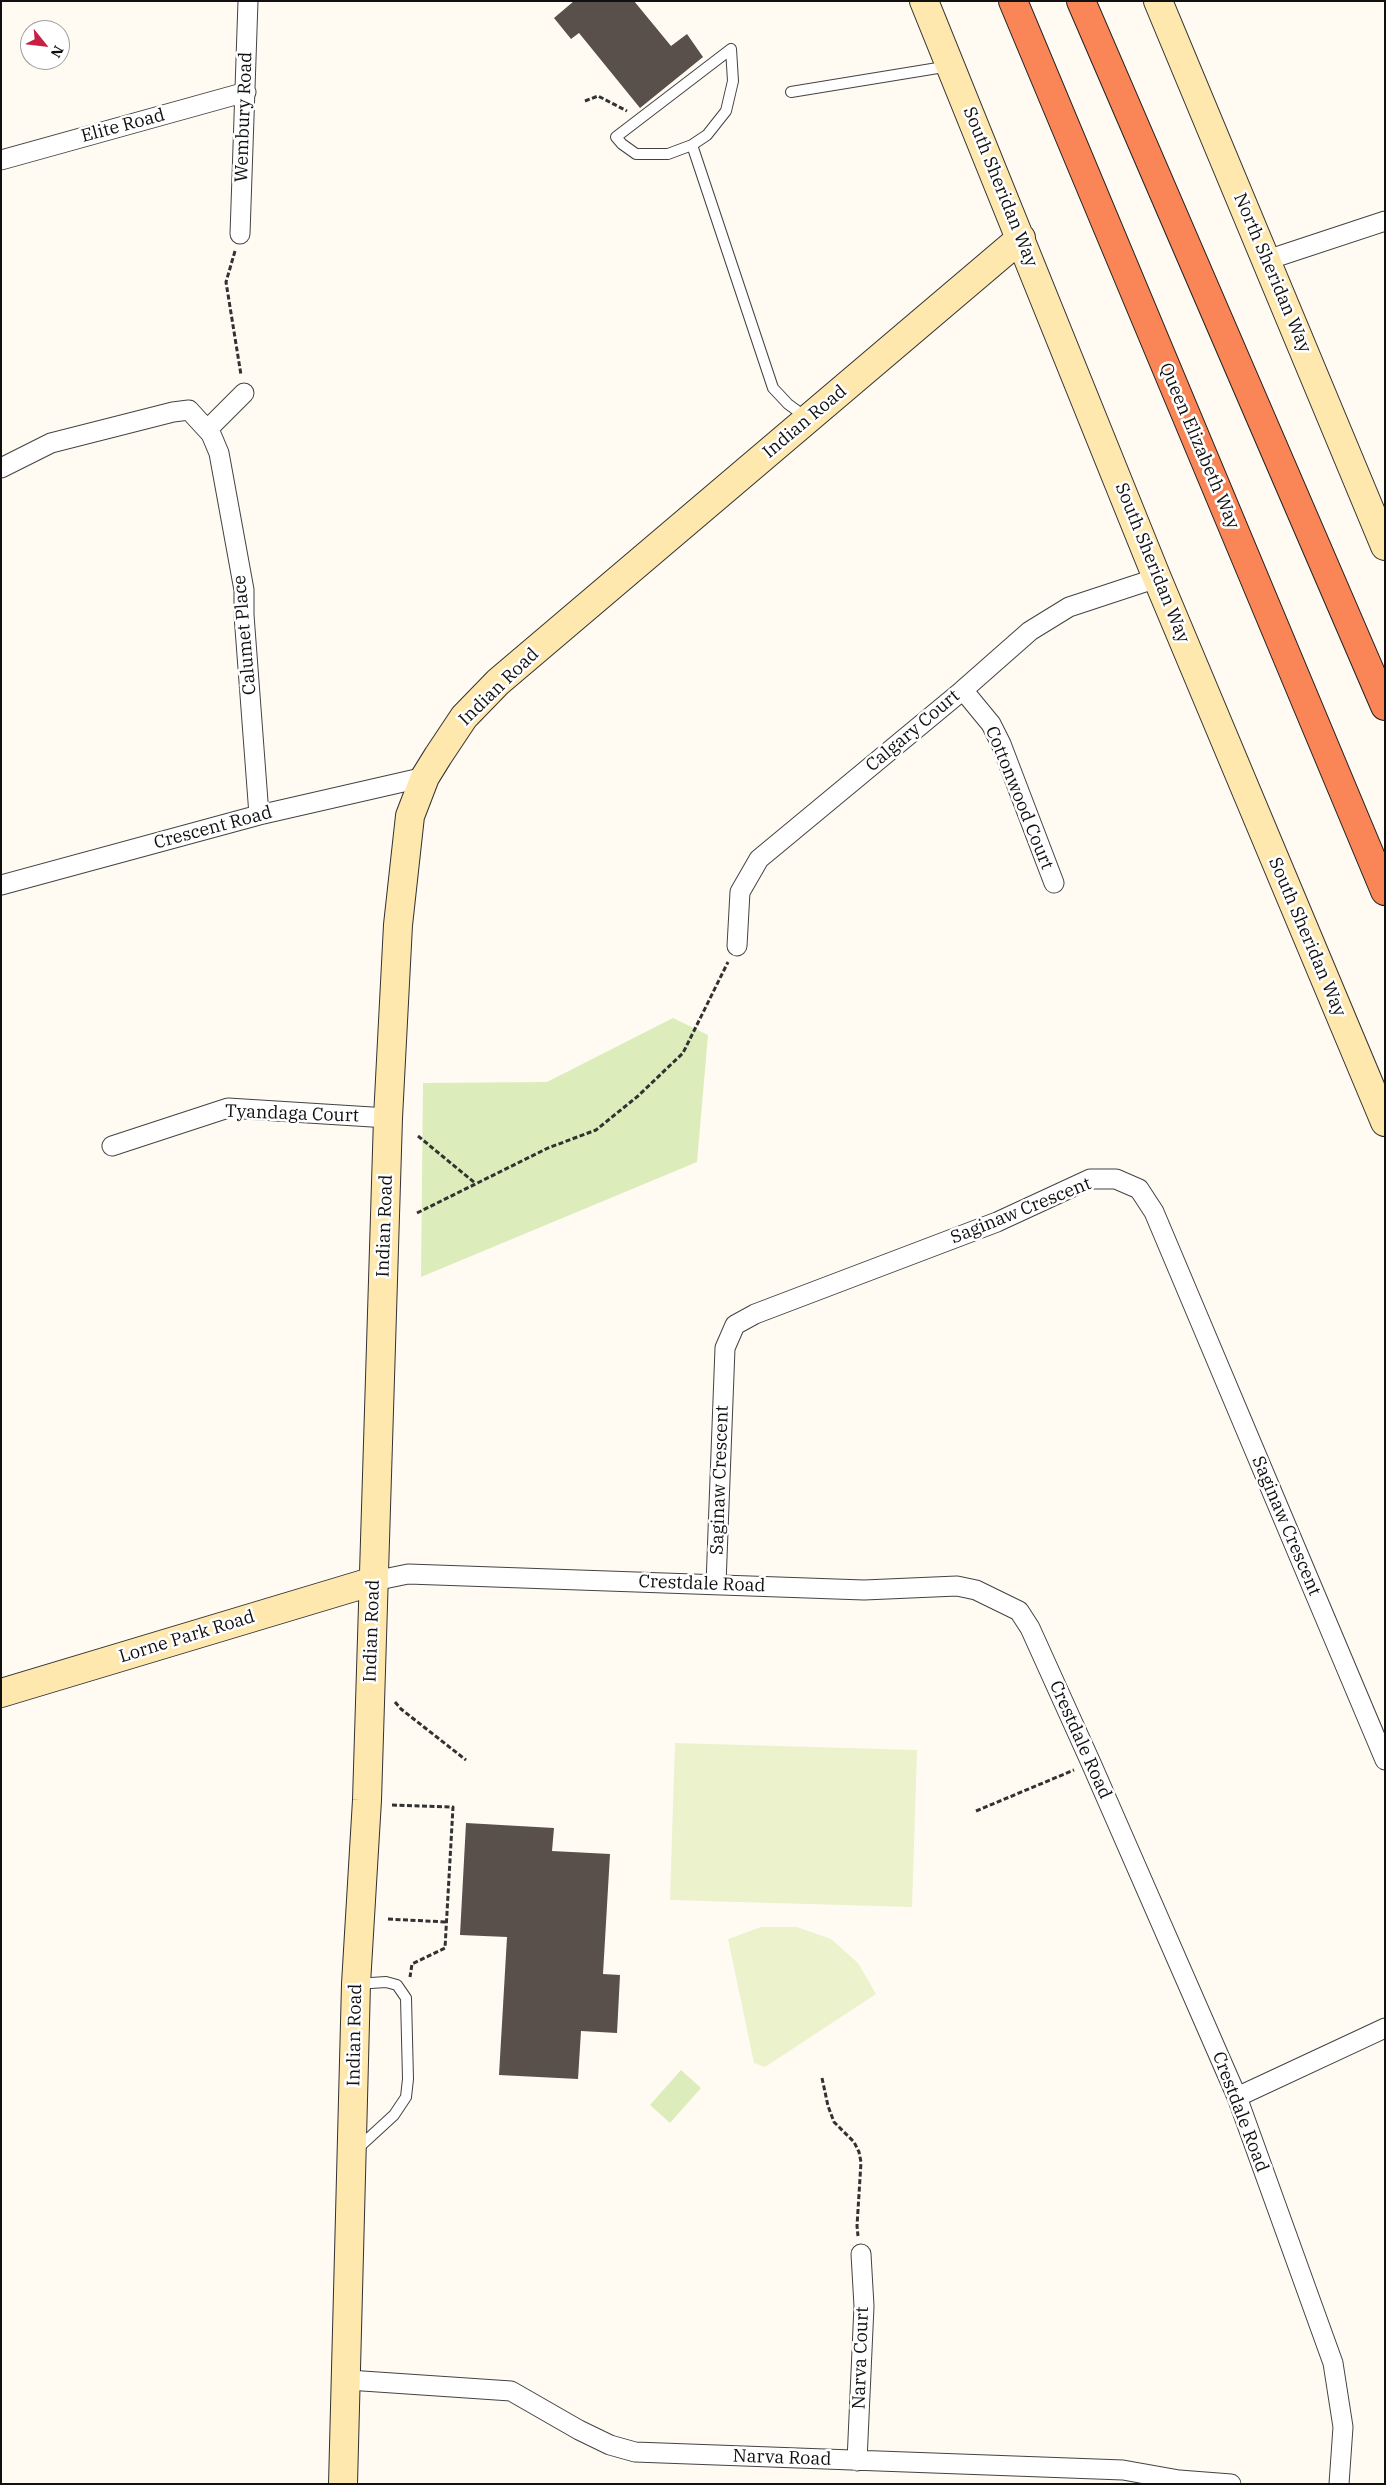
<!DOCTYPE html>
<style>
body{margin:0}
#map{position:relative;width:1386px;height:2485px;overflow:hidden;background:#fffbf3;font-family:"IBM Plex Serif",serif}
canvas{display:block}
.frame{position:absolute;inset:0;border:2px solid #101010;pointer-events:none}
.north{position:absolute;left:20px;top:20px;width:50px;height:50px;box-sizing:border-box;background:#fff;border:1px solid #9f9f9f;border-radius:50%;rotate:119deg;font-size:14px;font-weight:700;line-height:20px;text-align:center;color:#101010}
.north::after{content:'';display:block;margin:auto;width:18px;height:22px;background:#c72044;clip-path:polygon(50% 0,100% 100%,50% 72%,0 100%)}
</style>
<div id="map">
<canvas width="1386" height="2485"></canvas>
<div class="frame"></div>
<div class="north">N</div>
</div>
<script>
const ctx = document.querySelector('canvas').getContext('2d');
ctx.lineJoin = 'round';
function fillPath(path, color) {
  ctx.fillStyle = color;
  ctx.fill(path, 'evenodd');
}
function poly(rows) {
  const path = new Path2D();
  for (const r of rows) {
    path.moveTo(r[0], r[1]);
    for (let i = 2; i < r.length; i += 2) path.lineTo(r[i], r[i + 1]);
  }
  return path;
}
function trace(path, color, width, dash) {
  ctx.strokeStyle = color;
  ctx.lineWidth = width;
  ctx.lineCap = dash ? 'butt' : 'round';
  ctx.setLineDash(dash || []);
  ctx.stroke(path);
}
function drawText(font, color, halo, rows, align = 'center') {
  ctx.font = font + ' "IBM Plex Serif",serif';
  ctx.lineWidth = 5;
  ctx.setLineDash([]);
  ctx.textBaseline = 'middle';
  ctx.strokeStyle = halo;
  ctx.fillStyle = color;
  for (const [text, x, y, turn = 0] of rows) {
    ctx.save();
    ctx.translate(x, y);
    ctx.rotate((+turn || 0) * Math.PI / 180);
    ctx.textAlign = isNaN(turn) ? turn : align;
    if (halo) ctx.strokeText(text, 0, 0);
    ctx.fillText(text, 0, 0);
    ctx.restore();
  }
}
const green = poly([
 [673,1018,708,1035,697,1162,421,1277,423,1083,547,1082],
 [681,2070,701,2088,670,2123,650,2105]
]);
const pitch = poly([
 [675,1743,917,1750,912,1907,670,1900],
 [761,1927,797,1927,831,1939,858,1963,876,1994,765,2067,754,2063,728,1939]
]);
const building = poly([
 [574,1,634,1,671,46,687,34,703,57,640,108,579,33,571,39,554,18],
 [466,1823,554,1828,552,1851,610,1854,603,1974,620,1975,617,2033,581,2031,578,2079,499,2075,507,1937,460,1935]
]);
const path = poly([
 [585,101,598,96,627,111],
 [235,251,226,282,241,375],
 [418,1136,475,1183],
 [417,1213,548,1148,596,1130,638,1096,683,1053,728,962],
 [395,1702,401,1709,466,1760],
 [392,1805,453,1807,445,1948,412,1964,410,1977],
 [976,1811,1074,1770],
 [388,1919,447,1922],
 [822,2078,828,2106,834,2122,854,2142,859,2152,861,2162,857,2226,858,2236]
]);
const lane = poly([
 [731,49,733,81,726,111,707,135,692,145,668,154,636,154,622,144,616,137,731,49],
 [791,92,950,66],
 [692,145,773,388,788,404,807,418],
 [356,1984,386,1982,397,1985,406,1998,408,2079,406,2097,394,2115,357,2149]
]);
const street = poly([
 [1,160,246,92],
 [240,234,248,1],
 [1267,260,1385,221],
 [208,429,244,393],
 [1,468,51,443,173,412,189,410,211,434,219,453,244,590,244,615,259,815],
 [963,690,991,724,1001,744,1054,883],
 [1,885,259,815,425,777],
 [737,946,740,892,759,859,963,690,1030,631,1069,607,1157,578],
 [112,1146,228,1108,388,1118],
 [374,1581,408,1574,864,1590,957,1586,976,1590,1019,1611,1030,1628,1091,1763,1237,2097,1333,2363,1343,2427,1339,2484],
 [716,1584,725,1348,735,1325,755,1314,997,1222,1090,1179,1116,1179,1139,1189,1154,1212,1385,1760],
 [1237,2097,1385,2028],
 [348,2380,511,2391,579,2430,610,2445,635,2452,1123,2470,1179,2480,1231,2484],
 [857,2461,864,2306,861,2254]
]);
const secondary = poly([
 [924,1,1157,578,1385,1122],
 [1158,1,1385,546],
 [1,1693,374,1581],
 [343,2484,356,1984,367,1800,388,1118,398,925,410,816,425,777,438,756,464,717,498,682,1021,238]
]);
const highway = poly([
 [1013,1,1385,891],
 [1081,1,1385,706]
]);
const streetNames = [
 ["Wembury Road",244,117,-88],
 ["Elite Road",123,126,-15],
 ["South Sheridan Way",1000,187,68],
 ["North Sheridan Way",1272,273,67],
 ["Indian Road",805,422,-40],
 ["Queen Elizabeth Way",1199,446,67],
 ["South Sheridan Way",1152,563,68],
 ["Calumet Place",245,635,-95],
 ["Indian Road",499,687,-44],
 ["Calgary Court",913,731,-40],
 ["Cottonwood Court",1019,798,68],
 ["Crescent Road",213,828,-15],
 ["South Sheridan Way",1307,937,67],
 ["Tyandaga Court",292,1114,2],
 ["Saginaw Crescent",1021,1211,-22],
 ["Indian Road",385,1226,-88],
 ["Saginaw Crescent",720,1480,-88],
 ["Saginaw Crescent",1286,1526,67],
 ["Crestdale Road",702,1584,2],
 ["Indian Road",372,1631,-88],
 ["Lorne Park Road",187,1637,-17],
 ["Crestdale Road",1080,1740,66],
 ["Indian Road",355,2035,-89],
 ["Crestdale Road",1240,2112,69],
 ["Narva Court",861,2358,-88],
 ["Narva Road",782,2458,2]
];
fillPath(green, '#dcecba');
fillPath(pitch, '#ecf3cc');
fillPath(building, '#594f4b');
trace(lane, '#434343', 12);
trace(street, '#434343', 21);
trace(secondary, '#323232', 30);
trace(highway, '#212121', 30);
trace(path, '#323232', 3, [5, 2.5]);
trace(lane, '#fff', 10);
trace(street, '#fff', 19);
trace(secondary, '#ffe8ae', 28);
trace(highway, '#fa8556', 28);
drawText('18px', '#101010', '#fff', streetNames);
</script>
